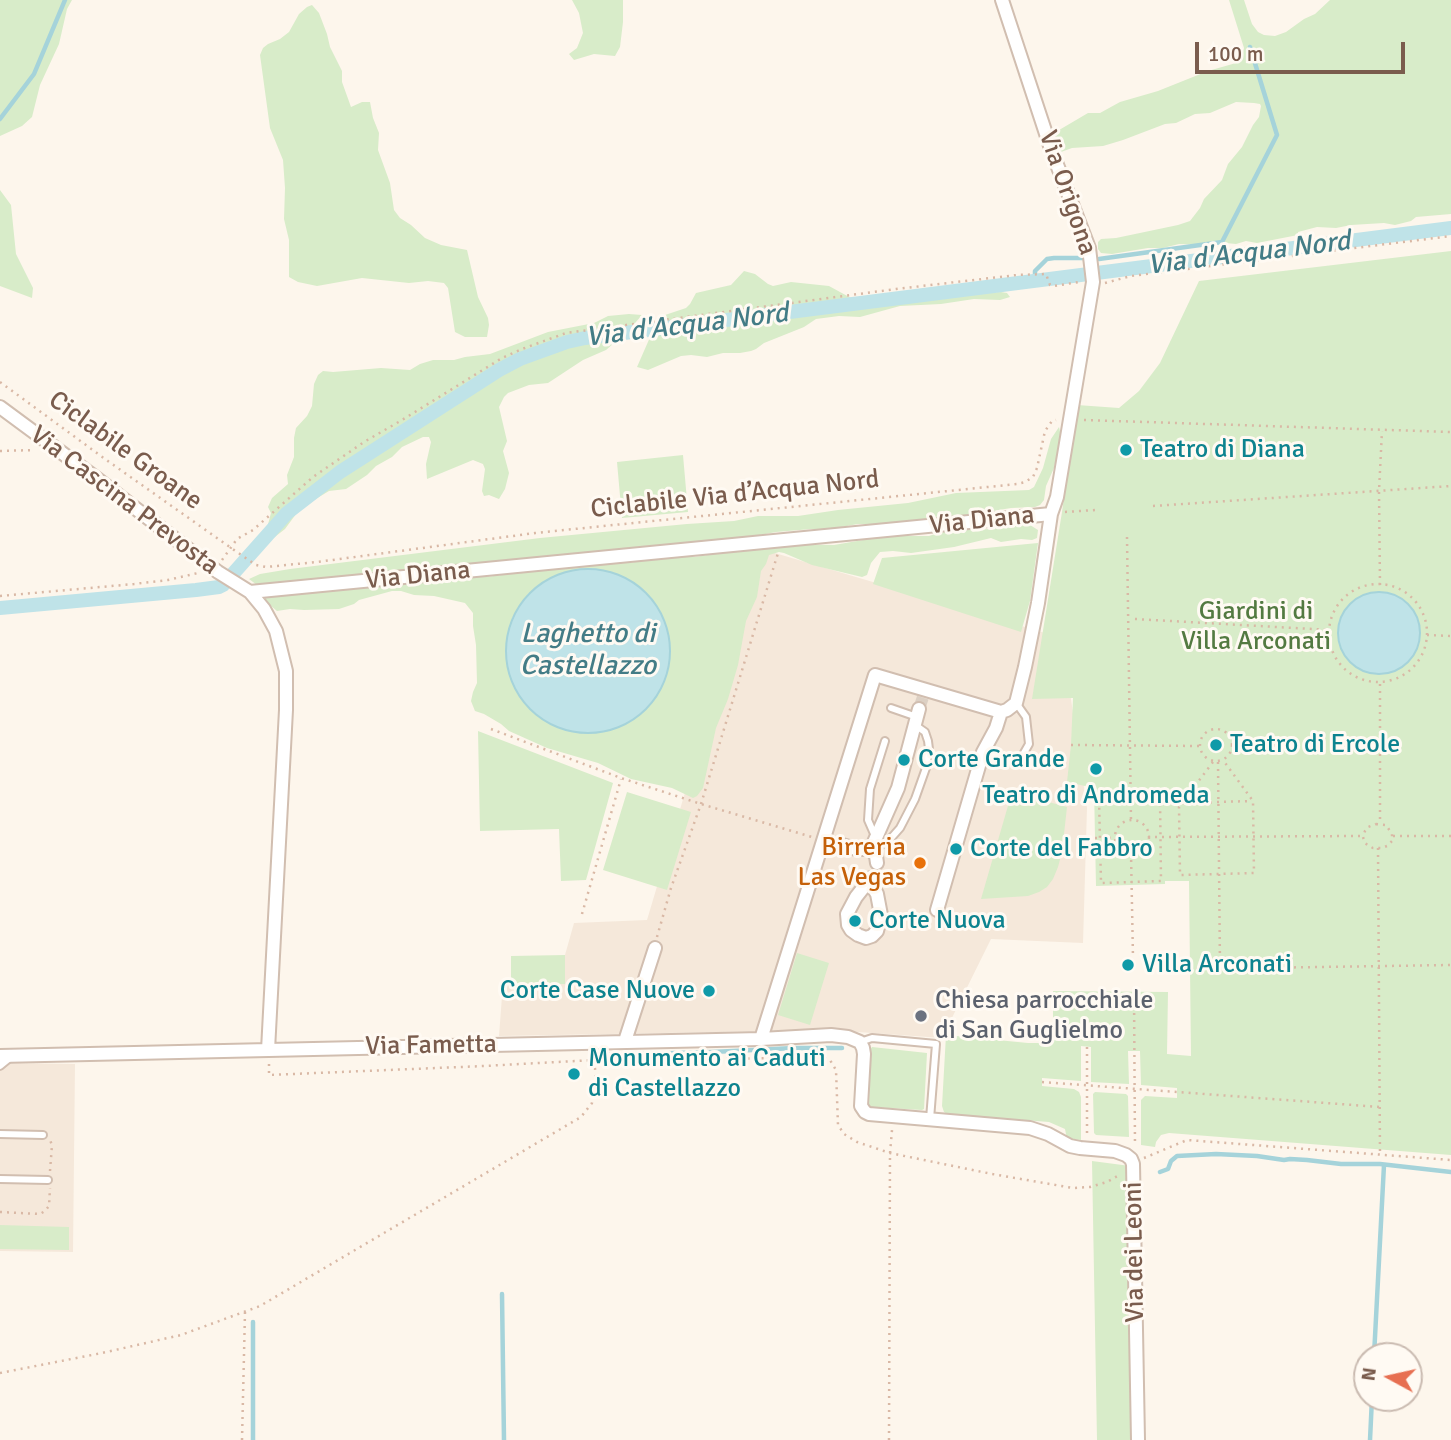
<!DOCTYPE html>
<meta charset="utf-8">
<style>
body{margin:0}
#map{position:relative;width:1451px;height:1440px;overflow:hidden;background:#fdf6ec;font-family:Signika,sans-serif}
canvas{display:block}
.north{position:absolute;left:1353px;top:1342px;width:70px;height:70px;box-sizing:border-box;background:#fffaf3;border:2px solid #cabbb1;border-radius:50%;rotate:278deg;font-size:19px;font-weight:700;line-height:28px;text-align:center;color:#7a5c4d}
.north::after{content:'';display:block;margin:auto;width:24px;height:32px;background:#e76f51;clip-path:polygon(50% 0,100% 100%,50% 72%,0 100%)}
.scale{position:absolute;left:1195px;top:42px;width:210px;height:32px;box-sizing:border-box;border:4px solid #7a5c4d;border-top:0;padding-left:9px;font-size:21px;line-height:24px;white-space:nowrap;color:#7a5c4d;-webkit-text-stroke:5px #fffaf3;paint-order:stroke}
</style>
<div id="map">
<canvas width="1451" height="1440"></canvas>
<div class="north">N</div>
<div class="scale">100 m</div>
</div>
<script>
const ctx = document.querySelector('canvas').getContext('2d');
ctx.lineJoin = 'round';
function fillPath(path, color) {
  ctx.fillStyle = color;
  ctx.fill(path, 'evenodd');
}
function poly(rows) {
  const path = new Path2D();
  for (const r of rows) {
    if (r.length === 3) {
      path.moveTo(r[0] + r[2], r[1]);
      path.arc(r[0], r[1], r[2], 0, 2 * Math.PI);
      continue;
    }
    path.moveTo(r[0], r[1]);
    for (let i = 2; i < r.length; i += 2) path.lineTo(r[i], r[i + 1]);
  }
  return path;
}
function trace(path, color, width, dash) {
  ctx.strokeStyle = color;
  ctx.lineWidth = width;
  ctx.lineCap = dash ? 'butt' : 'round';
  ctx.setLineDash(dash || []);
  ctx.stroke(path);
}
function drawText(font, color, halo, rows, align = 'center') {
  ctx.font = font + ' Signika,sans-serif';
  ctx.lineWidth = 6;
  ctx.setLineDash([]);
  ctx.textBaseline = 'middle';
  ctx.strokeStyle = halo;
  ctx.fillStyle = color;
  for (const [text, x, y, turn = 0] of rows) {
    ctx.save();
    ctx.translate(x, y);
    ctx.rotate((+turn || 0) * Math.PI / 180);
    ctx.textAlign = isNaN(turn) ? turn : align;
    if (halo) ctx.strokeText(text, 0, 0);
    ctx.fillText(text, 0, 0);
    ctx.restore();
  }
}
const residential = poly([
 [758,548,1062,638,1087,808,1083,943,991,939,942,1038,830,1030,499,1036,503,983,565,983,565,955,574,923,647,920],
 [0,1063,75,1064,73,1252,0,1251]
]);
const green = poly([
 [0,0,72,0,67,9,59,44,40,85,32,117,22,126,0,136],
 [572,0,623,0,623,22,620,47,615,56,594,54,574,60,569,54,577,48,583,33,579,13],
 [1229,0,1244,0,1252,24,1258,32,1264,35,1275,36,1286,32,1304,19,1315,14,1330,0,1451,0,1451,214,1416,217,1411,221,1395,225,1384,223,1351,225,1336,228,1317,227,1298,232,1298,235,1257,243,1246,241,1236,244,1226,243,1210,245,1179,244,1163,248,1148,248,1112,254,1101,253,1098,249,1098,242,1101,239,1116,238,1178,225,1190,221,1200,208,1204,199,1222,180,1228,164,1242,147,1253,125,1259,117,1261,106,1260,104,1254,103,1236,102,1210,113,1195,114,1176,123,1165,124,1123,140,1103,146,1072,148,1061,152,1054,133,1088,113,1100,113,1120,102,1158,91,1208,71,1236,63,1242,57,1244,48],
 [312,5,319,13,327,34,330,47,342,71,342,82,351,107,362,102,370,102,373,118,379,133,378,150,390,183,394,210,400,218,411,225,425,238,441,245,467,250,478,297,488,318,489,325,487,337,465,337,455,332,448,288,444,283,428,281,409,283,362,278,317,286,298,282,289,277,289,240,284,219,285,188,283,160,270,128,260,55,263,48,268,44,280,39,289,32,299,14,307,7],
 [0,190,11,205,16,254,33,288,32,298,0,286],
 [1451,251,1451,1155,1169,1133,1161,1135,1156,1142,1155,1147,1141,1145,1141,1100,1145,1096,1177,1098,1177,1088,1141,1085,1140,1051,1128,1051,1129,1084,1091,1082,1091,1047,1081,1046,1081,1081,1042,1078,1042,1086,1074,1089,1079,1092,1081,1097,1081,1140,1067,1139,1065,1129,1049,1122,947,1114,944,1112,942,1106,946,1035,1028,1043,1053,1043,1053,991,1168,992,1167,1054,1191,1056,1189,881,1165,881,1165,884,1096,886,1094,788,1067,782,1071,745,1073,698,1032,699,1062,512,1077,405,1119,408,1139,391,1160,363,1199,281],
 [744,271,755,274,768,284,773,286,791,282,829,286,862,304,874,306,979,293,1001,292,1007,293,1010,297,1000,300,974,299,941,304,900,306,860,317,839,316,816,319,804,327,764,343,756,349,751,351,740,353,723,353,707,357,691,355,681,356,648,370,637,367,658,319,662,316,686,308,690,304,696,293,731,285],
 [629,314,642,315,629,330,606,350,583,360,548,383,529,385,508,393,504,397,499,407,507,441,503,451,509,473,505,489,499,499,489,495,484,496,482,491,485,469,483,464,473,460,427,479,426,464,431,442,429,437,423,437,402,447,392,457,376,466,367,475,346,489,329,491,309,503,299,510,285,529,262,547,271,513,268,507,272,498,288,484,287,475,294,457,294,438,296,428,307,416,312,406,314,384,318,375,323,371,333,372,381,368,410,370,420,364,433,360,454,360,465,357,490,354,548,332,594,323,608,316],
 [1059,427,1061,436,1054,468,1046,486,1044,500,1040,505,1035,507,1011,508,938,520,889,524,858,524,830,529,811,529,776,532,734,540,642,550,625,548,573,555,549,555,517,563,425,569,387,576,338,580,295,580,266,585,257,585,249,579,260,574,290,569,540,538,687,524,734,521,758,516,798,516,838,510,908,503,956,493,1029,490,1034,487,1043,468,1051,439],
 [683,455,688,512,622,518,617,462],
 [1021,523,1030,525,1038,530,1037,538,1032,540,1021,539,1001,542,991,538,954,547,911,553,893,551,880,552,871,563,867,575,862,577,812,565,784,553,779,552,769,555,766,564,761,571,757,597,746,621,738,665,728,699,716,728,703,788,697,796,693,798,672,788,631,779,598,763,547,748,509,731,501,724,484,714,475,711,471,701,473,692,477,683,476,645,473,626,473,613,465,603,434,596,414,595,401,591,392,591,359,600,354,604,339,609,304,610,290,609,277,611,265,601,265,594,461,576,486,577,541,570,559,565,591,562,629,563,675,555,694,557,784,544,834,545,886,536,929,536,944,531,990,529,1000,526],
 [529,593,565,730,546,721,531,710,512,618],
 [1038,543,1030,601,1021,632,873,584,882,558],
 [478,731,613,783,586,880,561,881,559,829,480,831],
 [627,792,691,812,667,890,603,870],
 [1012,792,1067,807,1062,852,1058,867,1053,879,1047,887,1039,892,1028,896,981,899],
 [797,953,829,963,810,1025,778,1015],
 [565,955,565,984,511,984,511,956],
 [872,1047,927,1053,924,1109,922,1110,871,1107,869,1106,870,1050],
 [1095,1092,1126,1094,1128,1096,1129,1137,1096,1135,1094,1133,1093,1094],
 [1092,1161,1130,1166,1134,1440,1097,1440],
 [0,1225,69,1227,69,1250,0,1249]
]);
const water = poly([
 [588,651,82],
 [1379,633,41]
]);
const stream = poly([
 [0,119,34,74,65,0],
 [1099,259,1222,242,1277,135,1250,47],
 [1035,281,1035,271,1047,259,1054,258,1084,258],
 [603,1055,712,1052,794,1048,842,1048],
 [1160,1172,1168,1169,1171,1161,1177,1156,1216,1154,1257,1156,1284,1160,1290,1159,1307,1160,1341,1164,1380,1164,1451,1172],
 [502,1294,504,1440],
 [1374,1356,1384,1165],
 [253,1440,253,1322],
 [1370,1440,1372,1398]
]);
const canal = poly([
 [0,608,196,590,219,587,223,585,287,513,340,472,499,370,520,359,567,342,585,338,1451,228]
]);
const minorTunnel = poly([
 [919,709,924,694]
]);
const path = poly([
 [1105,283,1131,276,1451,236],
 [0,382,105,459,234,550,256,565,266,567,317,562,535,533,1017,484,1025,482,1033,477,1037,468,1045,431,1052,421,1056,420],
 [1084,420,1451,432],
 [0,451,35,450],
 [1153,506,1451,486],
 [1065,512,1095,510],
 [1127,537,1131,820],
 [222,560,237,539,253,530,313,477,364,442,402,420,502,358,522,349,566,333,896,289,1017,275,1046,274,1050,285,1054,286,1079,282],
 [1378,633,49],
 [1380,585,1379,491,1382,431],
 [0,596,134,584,168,580,198,573],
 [1135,619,1330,630],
 [1427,635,1451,636],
 [1380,684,1380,824],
 [1216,745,16],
 [491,729,621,778,701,804,812,837],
 [1071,745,1200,746],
 [1232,746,1286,745],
 [1213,762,1179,807,1180,875,1254,873,1253,801,1223,760],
 [1218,762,1220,968],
 [1105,794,1154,794,1160,797,1161,881,1101,883,1099,799,1105,794],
 [1182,803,1252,801],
 [1132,837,17],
 [1376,824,1386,825,1392,834,1392,841,1387,846,1382,848,1373,848,1369,846,1365,843,1363,837,1365,831,1368,827,1376,824],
 [1393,836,1451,836],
 [1148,837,1363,836],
 [1069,838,1078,838],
 [1095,838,1113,838],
 [1378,848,1380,1155],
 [1131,853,1133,958],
 [582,914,621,779],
 [657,937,671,888,701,804,778,553],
 [1189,969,1451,965],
 [1134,992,1135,1146],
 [1087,1047,1087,1135],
 [269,1064,269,1075,484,1066,595,1060,623,1061,823,1057,830,1060,836,1070,838,1125,844,1134,857,1142,890,1153,992,1174,1073,1188,1090,1187,1107,1182,1121,1174],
 [1042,1082,1380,1107],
 [1144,1158,1187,1140,1451,1160],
 [50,1171,52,1145,50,1140],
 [0,1212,40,1214,45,1211,49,1206,50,1188],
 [0,1373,102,1353,181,1335,260,1306,581,1117,592,1103,595,1091,596,1078,594,1059],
 [242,1440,245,1312],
 [889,1440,890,1153,892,1130]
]);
const service = poly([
 [891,708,917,717],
 [983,752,1017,760,1021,758,1029,744,1026,717,1016,703],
 [875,836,868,820,870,789,885,741],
 [873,849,881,845,892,837,900,828,915,799,926,768,929,749,928,741,925,732,915,725],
 [860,1042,872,1038,936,1044,930,1119],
 [0,1066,11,1057],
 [0,1134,43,1135],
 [0,1179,48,1180]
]);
const minor = poly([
 [0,407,96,478,218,572,250,592],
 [842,845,856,849,871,849,898,788,919,709],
 [871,849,876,856,877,863],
 [869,881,877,894,881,915,877,931,872,936,866,938,858,935,851,930,848,925,847,914,856,897,871,878],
 [937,910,983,752,996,728,1001,712],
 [761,1039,875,675,1001,712,1007,710,1016,703,1025,667,1038,603,1051,514,1057,497,1093,282,1089,248,1051,149,1002,0],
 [625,1041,655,948],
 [268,1050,286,710,286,671,276,631,264,609,250,592,1051,514],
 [0,1056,761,1039,831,1035,848,1037,860,1042,863,1048,864,1054,861,1106,865,1112,869,1114,1030,1128,1048,1134,1070,1146,1080,1148,1115,1151,1126,1155,1131,1159,1133,1164,1138,1440]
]);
const markers = [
 [1126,450,7,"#0f9aa8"],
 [1216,745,7,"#0f9aa8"],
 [904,760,7,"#0f9aa8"],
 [1096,769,7,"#0f9aa8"],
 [956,849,7,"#0f9aa8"],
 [920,863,7,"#e8710a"],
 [855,921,7,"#0f9aa8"],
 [1128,965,7,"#0f9aa8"],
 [709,991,7,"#0f9aa8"],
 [921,1016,7,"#6b7280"],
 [574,1074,7,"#0f9aa8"]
];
const streetNames = [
 ["Via Origona",1067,193,71],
 ["Ciclabile Groane",125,451,36],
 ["Ciclabile Via d’Acqua Nord",735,495,-6],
 ["Via Cascina Prevosta",124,501,37],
 ["Via Diana",982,521,-6],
 ["Via Diana",418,576,-6],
 ["Via Fametta",431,1046,-1],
 ["Via dei Leoni",1135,1252,-91]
];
const cultureNames = [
 ["Teatro di Diana",1140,450],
 ["Teatro di Ercole",1230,745],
 ["Corte Grande",918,760],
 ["Teatro di Andromeda",1096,796,"center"],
 ["Corte del Fabbro",970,849],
 ["Corte Nuova",869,921],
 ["Villa Arconati",1142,965],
 ["Corte Case Nuove",695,991,"right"],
 ["Monumento ai Caduti",588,1059],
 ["di Castellazzo",588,1089]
];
const parkNames = [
 ["Giardini di",1256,612],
 ["Villa Arconati",1256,642]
];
const foodNames = [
 ["Birreria",906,848],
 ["Las Vegas",906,878]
];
const worshipNames = [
 ["Chiesa parrocchiale",935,1001],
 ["di San Guglielmo",935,1031]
];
const waterNames = [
 ["Via d'Acqua Nord",1249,254,-7],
 ["Via d'Acqua Nord",687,326,-7],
 ["Laghetto di",588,635],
 ["Castellazzo",588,667]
];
fillPath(residential, '#f5e8da');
fillPath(green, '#d8ecc9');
fillPath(water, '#bfe3e8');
trace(water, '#a5d3da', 2);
trace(stream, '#a5d3da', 4.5);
trace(canal, '#bfe3e8', 14);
trace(minorTunnel, '#dcd0c4', 12, [12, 6]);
trace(service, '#d1beb0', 10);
trace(minor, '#d1beb0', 16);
trace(path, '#d9b8a5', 2.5, [2, 5]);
trace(service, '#fff', 6);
trace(minor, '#fff', 12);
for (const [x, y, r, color] of markers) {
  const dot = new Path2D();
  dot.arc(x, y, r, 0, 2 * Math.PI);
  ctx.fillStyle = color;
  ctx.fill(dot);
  trace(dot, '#fffaf3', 2.5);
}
drawText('26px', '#7a5c4d', '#fffaf3', streetNames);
drawText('26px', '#0d838f', '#fffaf3', cultureNames, 'left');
drawText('26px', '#537a41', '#fffaf3', parkNames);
drawText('26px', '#c56008', '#fffaf3', foodNames, 'right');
drawText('26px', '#5b616d', '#fffaf3', worshipNames, 'left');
drawText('italic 28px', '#437c86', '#fffaf3', waterNames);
</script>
